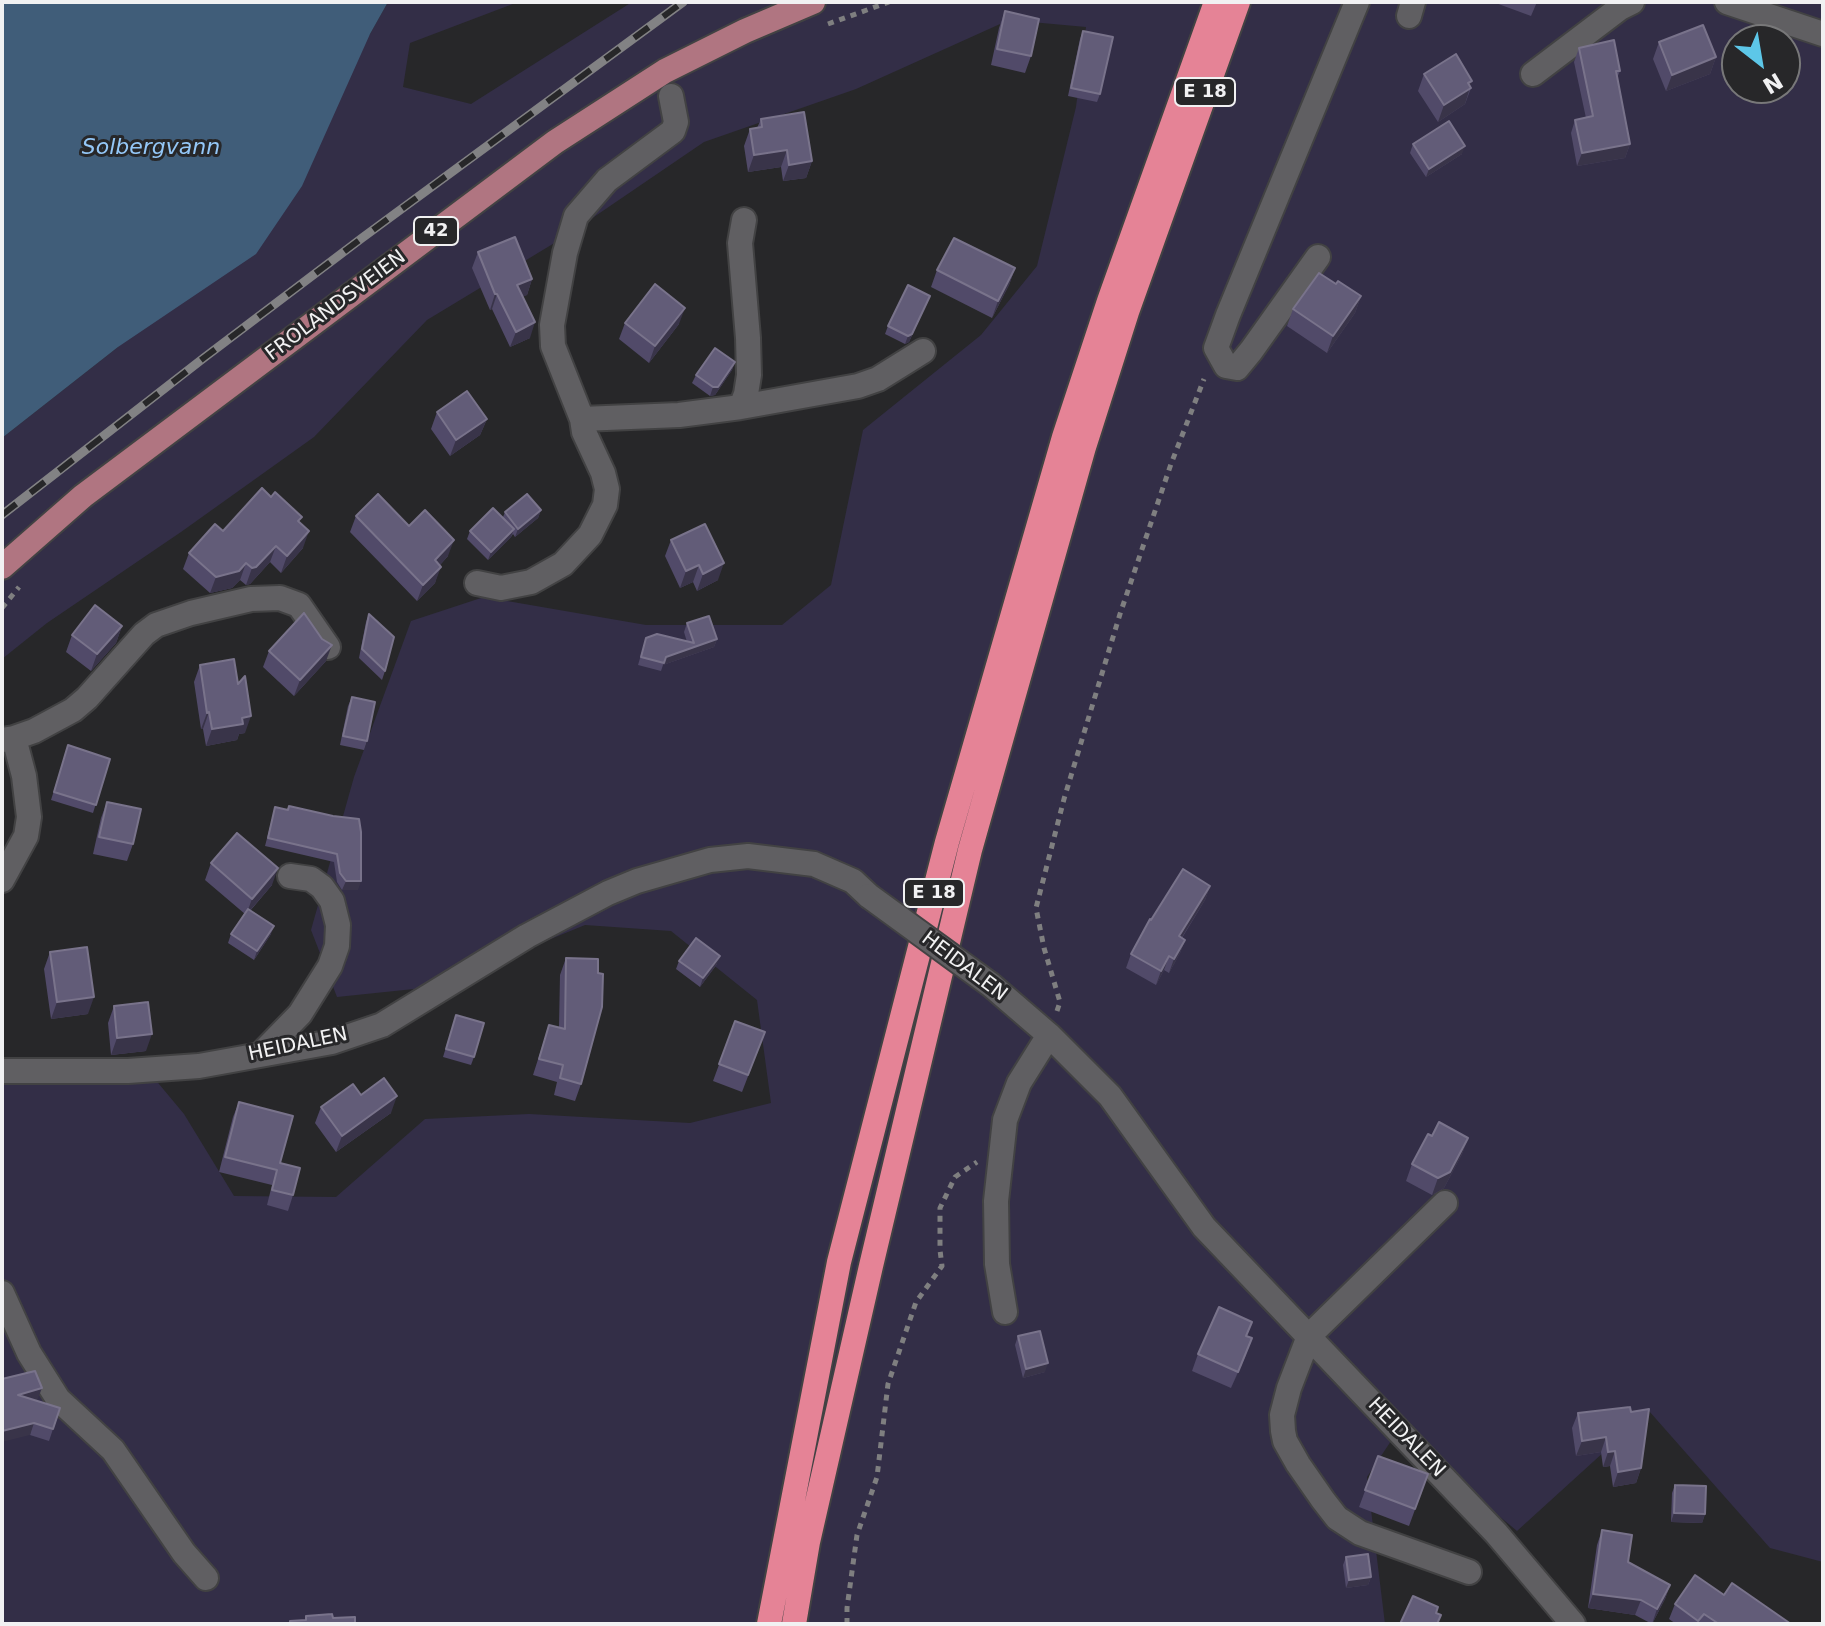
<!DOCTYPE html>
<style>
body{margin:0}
#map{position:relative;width:1825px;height:1626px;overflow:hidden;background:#272729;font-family:"DejaVu Sans",sans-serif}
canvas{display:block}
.frame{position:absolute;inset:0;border:4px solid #f1f1f2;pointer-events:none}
.north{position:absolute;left:1721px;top:24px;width:80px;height:80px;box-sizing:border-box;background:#272729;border:2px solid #787879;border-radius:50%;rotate:149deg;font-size:22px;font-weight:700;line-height:32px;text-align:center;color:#f1f1f2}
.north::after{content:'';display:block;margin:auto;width:28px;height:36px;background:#5dc7e8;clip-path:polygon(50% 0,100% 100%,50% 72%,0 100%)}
</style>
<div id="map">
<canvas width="1825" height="1626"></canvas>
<div class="frame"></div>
<div class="north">N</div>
</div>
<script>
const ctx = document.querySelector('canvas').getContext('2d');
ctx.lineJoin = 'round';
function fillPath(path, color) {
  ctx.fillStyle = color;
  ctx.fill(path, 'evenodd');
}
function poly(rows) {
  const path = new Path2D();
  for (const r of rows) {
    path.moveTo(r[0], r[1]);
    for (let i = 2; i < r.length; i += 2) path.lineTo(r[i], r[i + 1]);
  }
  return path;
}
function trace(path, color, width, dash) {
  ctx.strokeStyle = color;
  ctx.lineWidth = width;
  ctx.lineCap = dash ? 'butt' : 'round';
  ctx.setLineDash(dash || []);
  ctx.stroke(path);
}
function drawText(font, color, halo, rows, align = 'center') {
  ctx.font = font + ' "DejaVu Sans",sans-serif';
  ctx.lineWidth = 6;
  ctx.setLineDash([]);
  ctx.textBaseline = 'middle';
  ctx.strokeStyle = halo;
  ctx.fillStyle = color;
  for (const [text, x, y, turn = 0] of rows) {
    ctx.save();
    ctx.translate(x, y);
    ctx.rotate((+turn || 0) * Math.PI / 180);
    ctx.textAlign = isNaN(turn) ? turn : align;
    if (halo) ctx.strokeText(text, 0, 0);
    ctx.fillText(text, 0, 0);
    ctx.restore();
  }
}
const green = poly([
 [388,2,518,2,410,43,403,87,471,104,632,2,1823,2,1823,1562,1770,1548,1649,1411,1517,1531,1409,1441,1395,1435,1367,1477,1385,1624,2,1624,2,1074,149,1072,184,1114,234,1196,336,1197,425,1119,529,1114,690,1123,771,1103,757,1000,671,931,585,925,433,987,337,997,311,930,354,777,411,621,484,597,646,625,782,625,831,585,863,430,981,335,1037,266,1076,107,1086,27,1009,20,856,89,704,142,566,236,427,320,314,437,181,532,47,623,2,659,2,438,118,347,370,34],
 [1737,40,1785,40,1785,88,1737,88]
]);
const water = poly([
 [2,2,388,2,370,34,302,186,256,254,118,347,2,438]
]);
const path = poly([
 [828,24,889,2],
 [2,608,19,587],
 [1057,1011,1060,1002,1044,948,1036,908,1064,799,1120,614,1171,464,1204,379],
 [847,1624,847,1608,857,1535,877,1477,888,1384,916,1302,942,1266,940,1250,940,1208,955,1177,977,1162]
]);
const minor = poly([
 [1727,2,1823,34],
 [1409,16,1413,2],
 [1533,74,1620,8,1632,2],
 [1318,257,1251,351,1237,368,1226,366,1216,348,1228,315,1357,2],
 [741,407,746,394,749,375,748,338,740,243,744,220],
 [582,419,679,415,741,407,858,386,878,379,923,351],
 [477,583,501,588,531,582,563,564,590,535,605,505,607,489,603,473,584,432,582,419,553,346,552,325,565,253,576,216,607,180,673,131,676,122,671,96],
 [2,740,14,738,34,731,73,710,87,698,144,634,156,625,191,613,251,599,280,598,299,605,328,647],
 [2,880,26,836,29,817,24,776,14,738],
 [991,985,1049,1035,1110,1096,1204,1227,1496,1533,1573,1624],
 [262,1053,300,1014,330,966,337,946,338,925,332,901,322,887,311,879,290,876],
 [2,1071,128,1071,199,1066,332,1042,382,1025,527,936,608,893,637,881,710,860,748,856,814,864,853,881,869,896],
 [1445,1203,1309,1336,1289,1388,1282,1415,1283,1431,1285,1441,1298,1464,1323,1500,1337,1518,1360,1533,1469,1572],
 [2,1293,29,1353,58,1399,113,1450,184,1553,206,1578],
 [1005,1312,997,1264,996,1201,1005,1120,1019,1083,1049,1035]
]);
const major = poly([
 [2,567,83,496,555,142,665,71,745,31,813,2]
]);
const highway = poly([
 [769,1624,839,1262,947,842,1064,437,1109,301,1216,2],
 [794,1624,808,1542,871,1266,970,850,1084,447,1127,312,1238,2]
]);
const rail = poly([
 [2,515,205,357,362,238,683,2]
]);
const minorBridge = poly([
 [869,896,991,985]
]);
const wall = poly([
 [1493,2,1537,2,1531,16],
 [1005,11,1031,56,1025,73,991,65,999,28],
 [1083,31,1100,94,1097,102,1068,96,1080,39],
 [1659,42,1716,57,1710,74,1666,91,1653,59],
 [1579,48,1620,71,1617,78,1630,144,1625,158,1577,166,1571,133,1575,120,1586,118,1574,62],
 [1424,74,1471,88,1465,104,1438,122,1418,91],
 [1749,88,1781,88,1752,98],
 [761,119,812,161,806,178,783,181,781,167,748,172,744,146,750,129,757,128],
 [1413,144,1462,154,1426,177,1410,153],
 [478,252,532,279,527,295,523,296,530,338,510,347,492,309,490,310,472,268],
 [1015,268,1009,285,992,318,931,287,937,270],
 [1336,284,1361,296,1355,313,1327,353,1287,326,1293,309],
 [930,296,909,342,905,344,885,334,888,326],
 [625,323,679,324,649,363,619,339],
 [735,362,732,370,715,395,710,396,692,383,696,375],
 [437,412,487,419,480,435,450,456,431,429],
 [541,510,538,518,515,537,513,534,511,537,488,560,467,539,470,531,503,517,505,512],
 [356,516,409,526,448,556,440,565,435,583,417,601,350,532],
 [300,523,303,548,281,573,270,562,250,584,246,585,240,580,232,588,210,593,183,569,189,553,223,531],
 [671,540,718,580,697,591,693,582,680,588,665,556],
 [369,614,385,671,382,680,359,658,366,622],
 [687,623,717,639,714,647,663,665,661,671,638,665,646,638,687,642,684,632],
 [122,626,116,643,91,671,66,652,72,635],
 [269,651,326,661,294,696,263,667],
 [200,665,245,733,239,734,237,740,206,746,203,729,201,729,194,682],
 [352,697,367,741,364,750,340,745,348,706],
 [68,745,110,759,93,813,51,800],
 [107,802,133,844,127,861,93,854,101,818],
 [289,806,333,816,358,890,342,890,337,882,334,862,265,846,275,807,288,810],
 [211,863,272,885,250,911,271,934,254,960,228,943,231,934,245,914,205,880],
 [1210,886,1205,900,1182,938,1185,940,1180,953,1169,973,1164,970,1156,985,1126,968,1131,954,1151,920],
 [50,952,88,1014,51,1019,44,969],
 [566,958,581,1084,575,1101,554,1095,557,1082,533,1075,549,1025,559,1027,560,975],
 [679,961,717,964,700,987,676,969],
 [114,1006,146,1051,111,1055,108,1023],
 [456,1015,474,1057,471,1065,443,1057],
 [735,1021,765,1032,742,1092,713,1081],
 [361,1095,391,1113,336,1152,315,1123,321,1107],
 [239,1102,280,1163,293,1195,288,1211,267,1205,272,1185,219,1172,233,1117],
 [1432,1136,1468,1138,1462,1154,1444,1188,1432,1195,1406,1181,1412,1164],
 [1018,1336,1045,1372,1023,1378,1015,1345],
 [1247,1336,1246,1355,1231,1388,1192,1371,1198,1354],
 [37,1401,53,1429,49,1441,30,1435],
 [1578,1413,1641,1468,1636,1483,1613,1487,1610,1466,1603,1467,1601,1452,1576,1456,1572,1428],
 [1378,1456,1428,1474,1409,1526,1359,1507],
 [1675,1485,1705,1514,1702,1523,1671,1522,1672,1493],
 [1602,1530,1628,1562,1670,1585,1665,1599,1652,1624,1635,1615,1588,1608,1597,1545],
 [1346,1557,1371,1577,1368,1585,1346,1588,1343,1565],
 [1724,1595,1791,1624,1676,1624,1669,1619,1675,1604]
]);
const shadedWall = poly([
 [1716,57,1710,74,1666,91,1672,75],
 [1472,81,1465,104,1438,122,1444,105],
 [1759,88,1781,88,1752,98,1755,89],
 [1630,144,1625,158,1577,166,1582,153],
 [1465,146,1462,154,1426,177,1429,169],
 [787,150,781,167,748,172,754,155],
 [812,161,806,178,783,181,789,165],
 [1015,268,1009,285,992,318,998,301],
 [532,279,527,295,512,301,517,285],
 [495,294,497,294,492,309,490,310],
 [930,296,909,342,905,344,908,336],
 [1361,296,1355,313,1327,353,1333,336],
 [685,308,679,324,649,363,655,346],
 [535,322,530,338,510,347,516,332],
 [735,362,732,370,715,395,710,396,713,387],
 [487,419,480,435,450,456,456,440],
 [541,510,538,518,515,537,518,529],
 [514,529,511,537,488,560,491,552],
 [309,531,303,548,281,573,287,556],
 [454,540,448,556,429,577,435,560],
 [276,546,270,562,250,584,246,585,252,568],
 [246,563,240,580,232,588,210,593,216,577],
 [724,563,718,580,697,591,703,574],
 [699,565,693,582,680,588,686,571],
 [441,567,435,583,417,601,423,585],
 [122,626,116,643,91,671,97,654],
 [717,639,714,647,663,665,666,657],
 [332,645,326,661,294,696,300,680],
 [209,712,203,729,201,729,207,713],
 [251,716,245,733,239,734,237,740,206,746,212,729,242,718],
 [278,868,272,885,246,915,252,899],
 [346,881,361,881,358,890,342,890],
 [1210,886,1205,900,1174,950,1179,936],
 [274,926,271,934,254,960,257,951],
 [1185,940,1180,953,1169,973,1174,959],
 [720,956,717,964,700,987,703,978],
 [1169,956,1164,970,1156,985,1161,971],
 [94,997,88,1014,51,1019,57,1002],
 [152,1034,146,1051,111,1055,117,1038],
 [397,1096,391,1113,336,1152,342,1136],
 [1468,1138,1462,1154,1444,1188,1432,1195,1438,1178],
 [1252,1338,1246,1355,1231,1388,1238,1372],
 [1048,1363,1045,1372,1023,1378,1026,1369],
 [42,1388,37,1401,18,1395],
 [34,1423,30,1435,2,1442,2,1431],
 [1606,1437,1601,1452,1576,1456,1582,1441],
 [1615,1451,1610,1466,1603,1467,1608,1452],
 [1641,1468,1636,1483,1613,1487,1618,1472],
 [1674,1513,1705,1514,1702,1523,1671,1522],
 [1371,1577,1368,1585,1346,1588,1349,1580],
 [1670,1585,1665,1599,1652,1624,1657,1609],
 [1593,1594,1641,1600,1635,1615,1588,1608]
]);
const building = poly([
 [1005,11,1039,19,1031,56,997,49,1005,11],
 [1703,25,1716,57,1672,75,1659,42,1703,25],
 [1083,31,1113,37,1100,94,1071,88,1083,31],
 [1614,40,1620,71,1616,71,1630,144,1582,153,1575,120,1593,116,1579,48,1614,40],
 [1456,54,1472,81,1468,83,1471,88,1444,105,1424,74,1456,54],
 [804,112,812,161,789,165,787,150,754,155,750,129,762,127,761,119,804,112],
 [1449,121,1465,146,1429,169,1413,144,1449,121],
 [515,237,532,279,517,285,535,322,516,332,497,294,495,294,478,252,515,237],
 [954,238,1015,268,998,301,937,270,954,238],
 [1319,273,1336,284,1338,281,1361,296,1333,336,1293,309,1319,273],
 [655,284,685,308,655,346,625,323,655,284],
 [908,285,930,296,912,334,908,336,888,326,908,285],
 [715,348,735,362,718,387,713,387,696,375,715,348],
 [467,391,487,419,456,440,437,412,467,391],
 [262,488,271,497,275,492,302,517,298,521,309,531,287,556,276,546,256,567,252,568,246,563,239,571,216,577,189,553,215,524,223,531,262,488],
 [378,494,409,526,425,510,454,540,435,560,441,567,423,585,356,516,378,494],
 [527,494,541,510,518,529,505,512,527,494],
 [493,508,514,529,491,552,470,531,493,508],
 [705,524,724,563,703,574,699,565,686,571,671,540,705,524],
 [95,605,122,626,97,654,72,635,95,605],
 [304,613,322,639,332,645,300,680,269,651,304,613],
 [369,614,394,637,385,671,362,649,369,614],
 [709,616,717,639,666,657,664,663,641,657,646,638,657,634,694,643,687,623,709,616],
 [234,659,238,684,245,676,251,716,242,718,243,724,212,729,209,712,207,713,200,665,234,659],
 [352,697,375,702,367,741,343,736,352,697],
 [68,745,110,759,96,805,54,792,68,745],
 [107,802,141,809,133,844,99,837,107,802],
 [289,806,333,816,359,819,361,832,361,881,346,881,340,873,337,854,268,838,275,807,288,810,289,806],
 [237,833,278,868,252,899,211,863,237,833],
 [1183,869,1210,886,1179,936,1185,940,1174,959,1169,956,1161,971,1131,954,1150,919,1151,920,1183,869],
 [248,909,274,926,257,951,231,934,248,909],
 [696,938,720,956,703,978,679,961,696,938],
 [87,947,94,997,57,1002,50,952,87,947],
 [566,958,598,959,598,973,603,974,602,1007,581,1084,560,1078,563,1065,539,1059,549,1025,565,1029,566,958],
 [148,1002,152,1034,117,1038,114,1006,148,1002],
 [456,1015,484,1023,474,1057,446,1049,456,1015],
 [735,1021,765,1032,748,1075,719,1064,735,1021],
 [384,1078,397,1096,342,1136,321,1107,353,1084,361,1095,384,1078],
 [239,1102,293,1116,280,1163,300,1168,293,1195,272,1190,277,1170,225,1157,239,1102],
 [1439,1122,1468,1138,1450,1172,1438,1178,1412,1164,1428,1134,1432,1136,1439,1122],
 [1219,1307,1252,1322,1246,1336,1252,1338,1238,1372,1198,1354,1219,1307],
 [1040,1331,1048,1363,1026,1369,1018,1336,1040,1331],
 [35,1371,42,1388,18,1395,60,1408,53,1429,34,1423,2,1431,2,1379,35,1371],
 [1630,1407,1631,1412,1649,1409,1641,1468,1618,1472,1615,1451,1608,1452,1606,1437,1582,1441,1578,1413,1630,1407],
 [1378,1456,1428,1474,1415,1509,1365,1490,1378,1456],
 [1675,1485,1706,1486,1705,1514,1674,1513,1675,1485],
 [1602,1530,1632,1535,1628,1562,1670,1585,1657,1609,1641,1600,1593,1594,1602,1530],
 [1368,1554,1371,1577,1349,1580,1346,1557,1368,1554],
 [1695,1575,1724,1595,1732,1583,1791,1624,1719,1624,1704,1614,1698,1621,1675,1604,1695,1575],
 [1413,1596,1438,1607,1436,1613,1441,1615,1437,1624,1400,1624,1413,1596],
 [332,1614,333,1618,355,1617,355,1624,290,1624,290,1621,306,1620,306,1616,332,1614]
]);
const shields = [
 [1205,92,60],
 [436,231,44],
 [934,893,60]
];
const shieldNames = [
 ["E 18",1205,92],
 ["42",436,231],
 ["E 18",934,893]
];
const streetNames = [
 ["FROLANDSVEIEN",336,306,-37],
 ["HEIDALEN",964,967,37],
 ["HEIDALEN",298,1045,-12],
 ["HEIDALEN",1406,1438,46]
];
const waterNames = [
 ["Solbergvann",151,148]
];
fillPath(green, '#332e47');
fillPath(water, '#405d79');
trace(minor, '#424243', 28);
trace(major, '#424243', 28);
trace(highway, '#424243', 28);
trace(path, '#7f7f80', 5, [6, 6]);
trace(minor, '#605f62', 24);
trace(major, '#b07581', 24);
trace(highway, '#e58396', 24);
trace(rail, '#828284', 9);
trace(rail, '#272729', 6, [18]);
trace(minorBridge, '#424243', 28, []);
trace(minorBridge, '#605f62', 24);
fillPath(wall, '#514a69');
fillPath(shadedWall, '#393449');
fillPath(building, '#625c78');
trace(building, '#79738b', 2);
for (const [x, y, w] of shields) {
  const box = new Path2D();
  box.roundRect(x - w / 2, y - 14, w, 28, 6);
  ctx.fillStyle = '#272729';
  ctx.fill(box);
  trace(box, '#f1f1f2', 2);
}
drawText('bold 18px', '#f1f1f2', null, shieldNames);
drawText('20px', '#f1f1f2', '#272729', streetNames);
drawText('italic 22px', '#94c7f7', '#272729', waterNames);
</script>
